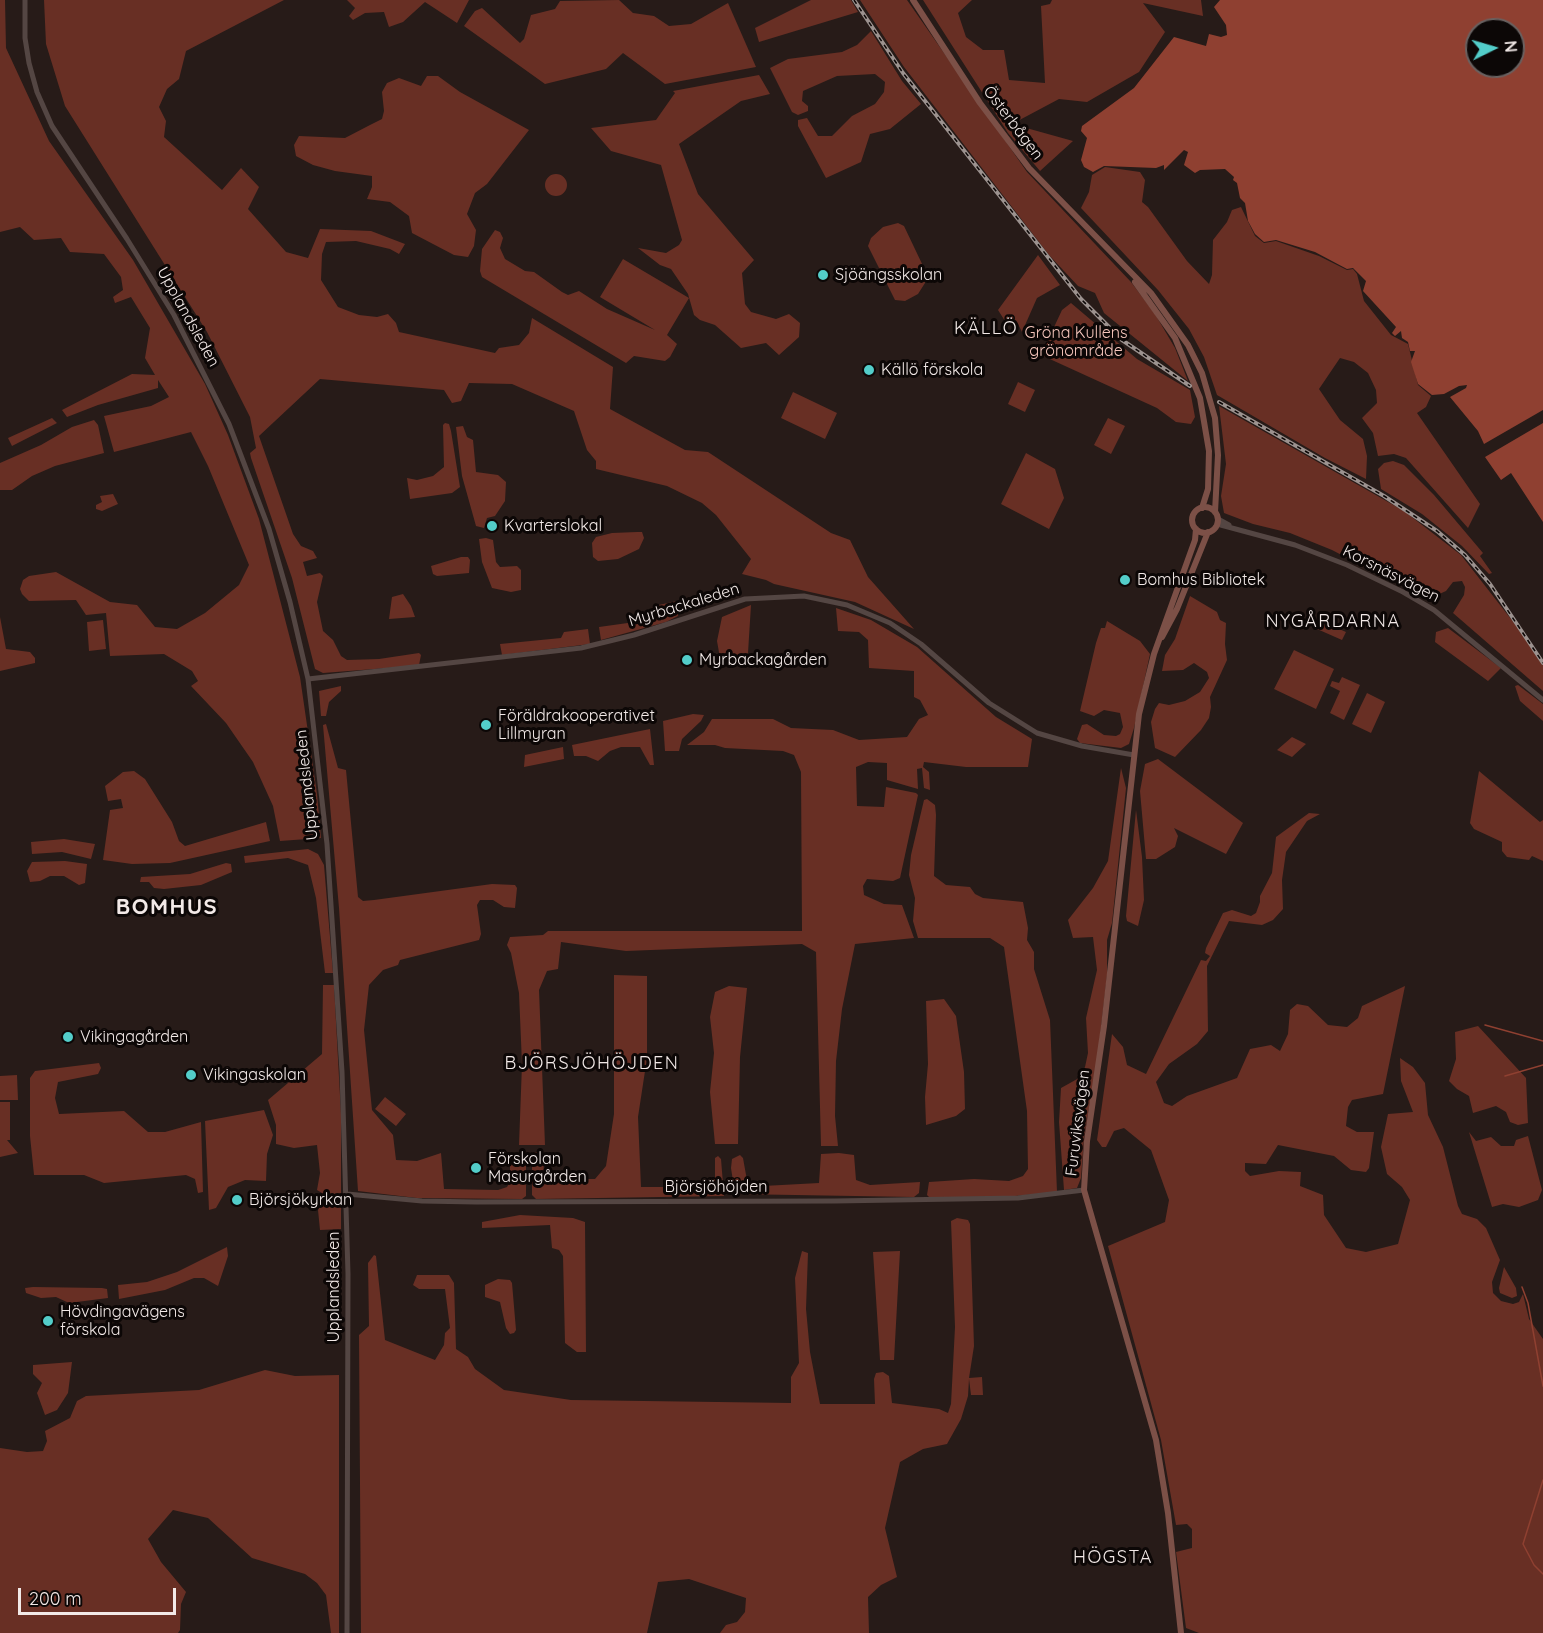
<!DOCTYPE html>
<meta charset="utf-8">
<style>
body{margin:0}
#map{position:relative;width:1543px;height:1633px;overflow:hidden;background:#271b18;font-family:Quicksand,sans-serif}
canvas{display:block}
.north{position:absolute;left:1465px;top:18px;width:60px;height:60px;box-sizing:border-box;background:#0c0706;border:2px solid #686160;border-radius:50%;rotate:85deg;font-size:16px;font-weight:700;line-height:24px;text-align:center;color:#f2e9e7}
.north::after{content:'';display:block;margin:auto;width:21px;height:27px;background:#53cdc9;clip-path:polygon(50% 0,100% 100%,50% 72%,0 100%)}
.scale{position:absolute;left:18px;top:1588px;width:158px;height:27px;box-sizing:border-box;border:3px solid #f2e9e7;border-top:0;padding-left:8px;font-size:18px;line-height:21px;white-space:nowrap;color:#f2e9e7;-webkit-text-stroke:4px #0c0706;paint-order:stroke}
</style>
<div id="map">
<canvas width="1543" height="1633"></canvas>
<div class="north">N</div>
<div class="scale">200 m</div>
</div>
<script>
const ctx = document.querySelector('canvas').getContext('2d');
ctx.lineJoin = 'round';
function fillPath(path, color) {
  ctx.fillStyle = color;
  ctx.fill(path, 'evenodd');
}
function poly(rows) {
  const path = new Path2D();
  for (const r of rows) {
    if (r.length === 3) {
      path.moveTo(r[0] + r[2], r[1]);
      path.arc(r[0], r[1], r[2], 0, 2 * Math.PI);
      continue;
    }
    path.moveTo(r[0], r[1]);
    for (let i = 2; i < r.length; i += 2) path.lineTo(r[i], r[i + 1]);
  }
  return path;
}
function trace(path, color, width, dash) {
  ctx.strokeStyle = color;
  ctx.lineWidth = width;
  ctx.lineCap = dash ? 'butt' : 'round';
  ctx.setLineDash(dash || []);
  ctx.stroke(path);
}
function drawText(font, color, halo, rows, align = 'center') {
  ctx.font = font + ' Quicksand,sans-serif';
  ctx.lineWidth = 6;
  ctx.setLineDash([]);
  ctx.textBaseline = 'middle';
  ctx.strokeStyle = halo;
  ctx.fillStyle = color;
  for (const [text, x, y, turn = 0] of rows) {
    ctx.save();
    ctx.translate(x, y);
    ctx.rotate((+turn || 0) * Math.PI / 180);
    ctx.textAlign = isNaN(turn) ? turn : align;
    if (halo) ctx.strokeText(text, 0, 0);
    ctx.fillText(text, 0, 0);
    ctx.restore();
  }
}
const green = poly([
 [0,0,5,0,6,48,49,141,133,260,205,384,228,435,259,519,300,677,317,794,321,838,280,841,273,806,253,762,226,723,191,686,198,681,192,671,164,654,110,656,106,613,86,615,76,600,29,601,22,594,20,589,23,580,29,576,56,572,110,602,137,605,155,627,177,629,205,613,239,585,249,565,208,466,191,432,114,452,104,416,151,406,169,397,158,380,158,388,98,405,67,417,62,410,132,374,155,375,145,358,150,328,131,297,115,303,113,297,123,290,121,277,104,254,70,252,61,238,34,240,20,227,0,232],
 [44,0,284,0,186,51,179,79,167,89,159,107,166,121,164,137,222,190,241,168,259,187,248,209,286,252,308,258,320,229,371,231,405,244,399,254,390,249,356,241,326,242,322,254,321,280,338,307,359,315,377,317,388,314,396,323,399,332,495,353,499,348,519,345,529,333,532,318,613,367,610,409,685,450,708,452,831,533,850,540,868,577,914,629,855,602,774,584,766,580,742,574,751,559,716,515,702,503,667,486,596,469,596,461,587,450,574,411,512,384,469,383,461,401,452,403,444,390,320,379,259,436,293,534,301,546,313,551,317,558,303,562,307,576,320,573,323,576,317,602,323,631,333,640,341,656,347,660,379,659,419,653,421,655,419,665,413,666,323,673,315,669,292,578,251,458,250,453,256,448,250,417,207,332,65,106,46,44],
 [347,0,469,0,457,23,425,2,403,22,389,27,384,12,365,13,353,20,349,16,355,8],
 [619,0,633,13,654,16,669,26,691,24,728,3,756,67,665,84,623,53,606,69,545,84,464,26,475,11,482,8,520,43,524,39,531,15,555,9,560,1],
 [811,0,851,0,858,12,759,42,755,28],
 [860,0,907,0,1027,172,1131,282,1155,314,1175,348,1188,381,1104,313,1095,293,1078,286,1049,255,904,67],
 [923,0,972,0,958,13,966,37,983,50,1004,50,1009,80,1045,83,1041,6,1050,4,1052,0,1201,0,1203,16,1143,3,1165,32,1139,72,1087,102,1059,99,1012,124,1073,141,1040,171,1008,133],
 [871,31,902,81,921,104,890,129,870,134,861,162,826,178,798,126,798,120,807,118,818,136,832,136,852,116,875,104,884,92,885,82,875,74,837,76,803,91,802,101,808,106,808,111,798,115,792,112,770,68,788,59,842,52,857,45],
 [759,75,770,94,741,101,679,144,698,194,754,260,742,273,745,304,751,312,776,319,789,314,800,323,799,337,779,355,766,343,741,348,715,325,700,320,694,315,688,294,671,269,660,265,638,248,666,253,679,245,682,240,661,165,611,151,591,128,656,120,675,93,673,91],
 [427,76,438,76,460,92,529,130,487,184,475,193,467,214,476,230,474,246,468,257,454,255,412,233,409,216,390,202,367,199,372,187,372,176,335,171,313,165,296,156,294,145,299,136,345,138,370,125,382,119,384,111,382,92,387,83,399,78,421,86],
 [1105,167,1140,172,1145,180,1142,202,1148,207,1187,261,1209,284,1212,275,1213,240,1227,222,1232,210,1241,207,1255,236,1264,243,1276,241,1319,256,1347,270,1353,269,1357,274,1364,301,1391,335,1408,344,1418,385,1431,396,1426,407,1417,413,1480,504,1468,528,1406,458,1394,454,1378,456,1373,433,1362,418,1377,403,1376,390,1368,373,1354,362,1340,358,1319,389,1340,420,1363,439,1367,456,1366,479,1325,458,1217,395,1204,357,1189,329,1158,290,1081,208,1089,192,1092,175],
 [556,185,11],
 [898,223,904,226,924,268,925,283,918,294,905,301,895,300,868,246,871,238,883,227],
 [495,230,500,232,503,238,500,248,505,259,525,271,534,272,562,292,568,295,579,291,607,309,655,330,600,297,623,259,689,298,667,335,677,344,670,357,665,361,634,356,626,363,482,277,480,271,482,249],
 [1038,255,1060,285,1037,298,1022,332,1018,324,1005,321,998,310],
 [1071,303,1137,359,1190,390,1195,417,1191,424,1176,422,1157,408,1041,355,1062,310],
 [1018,382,1035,390,1025,412,1008,404],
 [793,392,837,413,825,439,781,418],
 [1219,406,1404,511,1461,555,1543,660,1543,691,1453,613,1464,595,1465,587,1462,581,1453,582,1446,591,1435,596,1428,596,1410,585,1392,576,1378,574,1332,550,1290,533,1253,524,1224,513,1221,496,1226,464],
 [52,418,57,423,12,446,8,438],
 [1108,418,1125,426,1111,454,1094,445],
 [94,420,98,425,104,453,55,466,32,476,12,490,0,490,0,463,41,445,72,427],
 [445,423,449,424,451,431,460,487,452,493,410,499,407,478,417,480,433,476,444,467,443,425],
 [463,426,467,437,473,440,476,472,498,475,506,482,505,501,495,516,487,518,484,528,476,526,462,476,456,427],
 [1026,453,1055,469,1064,498,1049,529,1001,504],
 [1393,461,1404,465,1434,495,1483,553,1480,556,1492,573,1489,574,1462,546,1422,514,1381,489,1378,469,1384,463],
 [113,494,118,504,102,511,96,509,96,505,102,502,100,496],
 [637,532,642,532,644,538,639,549,618,559,598,561,593,557,592,543,596,537,612,533],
 [486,538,493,540,496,562,500,567,517,566,521,570,521,590,511,592,492,588,482,562,479,539],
 [461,557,468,557,470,560,469,573,437,576,433,574,431,566],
 [403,594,411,606,415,617,389,619,392,597],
 [1190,596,1217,612,1220,620,1226,623,1225,644,1227,660,1210,697,1211,707,1209,718,1201,730,1175,757,1155,748,1151,722,1155,709,1159,703,1169,705,1185,701,1200,692,1209,678,1207,672,1194,663,1183,670,1162,671,1165,655,1175,639],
 [677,601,678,616,666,622,601,640,599,627,642,621,654,606],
 [751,605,748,653,732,659,720,658,717,641,722,617],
 [836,608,871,620,917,647,996,717,1032,739,1028,767,966,767,924,762,923,767,929,772,930,790,924,788,922,768,917,769,918,789,887,780,887,763,868,762,856,767,857,806,884,807,886,787,916,793,918,795,900,878,893,881,867,879,863,886,864,895,884,904,902,905,914,938,855,944,842,1009,836,1061,835,1116,838,1146,821,1146,816,952,802,944,626,951,561,942,558,969,547,971,539,990,545,1145,519,1145,522,1064,519,993,511,953,507,945,510,937,543,935,548,931,802,931,801,772,794,755,783,751,725,748,715,745,687,745,704,732,712,719,773,719,791,728,833,730,859,740,907,737,919,719,928,715,920,700,914,697,914,671,869,668,868,640,859,632,838,631],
 [0,617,6,649,30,652,35,658,35,663,0,671],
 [103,620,106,649,89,651,87,622],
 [1107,621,1140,641,1150,654,1134,728,1129,744,1121,748,1080,743,1077,739,1082,725,1087,724,1104,735,1116,736,1120,734,1123,727,1120,713,1104,710,1094,716,1080,711,1096,643,1101,628,1105,628],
 [1321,621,1346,632,1342,640,1317,629],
 [1448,628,1501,668,1488,681,1435,642,1436,632],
 [588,629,590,644,502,655,500,644,561,638,564,632],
 [1294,650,1334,669,1316,709,1274,689],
 [1342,677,1360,685,1344,720,1330,713,1340,691,1330,686,1332,681,1339,683],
 [1518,685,1543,704,1543,721,1520,701,1515,686],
 [341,686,341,691,329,702,326,716,321,716,319,691],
 [1367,693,1385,702,1371,733,1352,724],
 [693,714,704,715,701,721,682,739,679,751,665,751,663,721],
 [326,724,338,768,346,770,358,897,363,901,374,900,492,884,515,885,517,888,515,908,504,907,493,900,480,900,477,905,481,934,479,940,400,960,398,965,383,970,369,985,364,1030,372,1110,393,1135,396,1160,417,1161,441,1153,444,1189,498,1190,507,1187,510,1182,510,1154,526,1152,526,1196,522,1199,417,1198,358,1191,339,908,323,725],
 [650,729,654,765,650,765,640,747,621,747,610,751,598,761,586,756,574,756,572,745],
 [1292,737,1306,744,1292,757,1277,750],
 [563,747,564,759,524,767,525,755],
 [1158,759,1243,823,1226,854,1174,828,1178,836,1175,847,1156,859,1146,859,1140,791,1145,764],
 [1121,768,1126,788,1112,923,1107,940,1107,975,1098,1054,1084,1138,1081,1178,1077,1188,1064,1190,1059,1122,1061,1088,1079,1078,1085,1067,1088,1053,1086,1018,1097,970,1093,937,1073,938,1068,920,1093,888,1108,861],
 [134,771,145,779,172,822,179,841,185,846,266,822,270,841,170,863,132,864,103,860,110,810,123,808,121,799,108,801,105,786,123,772],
 [1479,771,1540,822,1543,820,1543,861,1532,856,1529,860,1507,857,1502,851,1502,842,1474,829,1470,823],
 [927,799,935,805,936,815,934,876,946,885,970,887,975,894,983,898,1023,902,1028,928,1027,940,1034,952,1034,969,1050,1020,1057,1192,1005,1197,929,1197,927,1195,929,1182,974,1179,1009,1181,1023,1176,1028,1169,1027,1111,1004,947,990,938,918,938,913,921,915,898,909,875,911,855,924,800],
 [1136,810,1142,857,1144,900,1138,926,1127,921,1126,916],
 [1309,813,1320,814,1307,821,1286,852,1282,880,1283,909,1273,920,1262,925,1229,921,1207,966,1208,1031,1197,1044,1169,1064,1156,1082,1164,1103,1172,1106,1187,1096,1237,1078,1250,1049,1271,1045,1280,1051,1288,1034,1290,1010,1297,1004,1308,1006,1328,1025,1347,1027,1358,1018,1362,1006,1405,986,1383,1094,1352,1100,1348,1107,1346,1126,1357,1132,1374,1132,1369,1168,1366,1172,1351,1170,1334,1156,1278,1145,1266,1164,1245,1163,1245,1171,1250,1176,1279,1171,1301,1172,1300,1186,1323,1195,1324,1215,1346,1248,1366,1252,1398,1244,1410,1200,1402,1187,1387,1174,1381,1147,1388,1114,1413,1112,1401,1081,1400,1058,1413,1067,1425,1083,1428,1115,1443,1147,1458,1206,1462,1214,1477,1219,1486,1228,1500,1260,1492,1282,1493,1293,1501,1301,1513,1304,1519,1302,1523,1294,1529,1319,1543,1339,1543,1633,1199,1633,1186,1628,1176,1552,1192,1548,1192,1529,1187,1524,1176,1525,1161,1440,1108,1246,1165,1222,1169,1200,1151,1150,1124,1128,1114,1131,1106,1147,1102,1147,1097,1140,1112,1034,1123,1047,1127,1065,1146,1074,1201,960,1206,961,1210,956,1205,953,1206,948,1223,913,1232,910,1251,916,1256,913,1260,902,1260,896,1272,873,1276,837],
 [64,839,95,844,91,859,62,852,32,854,31,842],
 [308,849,318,854,324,865,333,973,325,973,316,898,308,865,288,858,245,863,244,856],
 [65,861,87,864,85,883,79,885,64,876,50,876,40,881,30,882,27,871,32,862],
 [226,863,231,864,232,872,201,885,164,889,154,888,149,882,140,882,141,877,190,874],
 [614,975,647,976,647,1058,638,1117,641,1187,707,1187,715,1178,715,1158,718,1156,721,1159,724,1196,536,1199,532,1195,532,1152,543,1152,544,1175,550,1179,595,1179,606,1166,614,1114],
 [323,985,334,985,341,1114,341,1229,320,1230,318,1210,322,1198,322,1193,317,1190,320,1173,317,1145,294,1148,276,1144,276,1125,268,1100,322,1054],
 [729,986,747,988,740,1057,738,1144,715,1144,710,1092,714,1053,710,1017,715,992],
 [944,999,956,1016,964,1072,965,1109,956,1116,926,1125,925,1097,928,1064,926,1001],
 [1478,1026,1526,1078,1528,1123,1518,1125,1510,1122,1506,1112,1496,1106,1473,1113,1469,1096,1457,1089,1449,1081,1456,1059,1455,1032],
 [99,1063,101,1068,98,1074,58,1082,55,1098,59,1114,124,1111,148,1132,165,1132,201,1122,203,1192,198,1193,195,1179,186,1175,104,1183,84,1175,34,1175,30,1136,30,1078,35,1071],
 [17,1075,18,1100,0,1100,0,1076],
 [385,1097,406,1114,396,1126,375,1109],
 [0,1102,10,1102,10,1140,7,1140,18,1153,0,1157],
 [264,1110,273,1135,267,1154,266,1181,245,1180,228,1187,216,1208,209,1210,205,1121],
 [1469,1132,1476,1141,1491,1137,1501,1146,1514,1146,1516,1140,1528,1136,1542,1190,1538,1200,1519,1207,1503,1204,1492,1207],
 [839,1153,854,1155,856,1180,870,1185,920,1182,919,1193,914,1197,735,1194,731,1168,732,1159,740,1155,743,1158,748,1186,763,1186,819,1183,821,1154],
 [520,1215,573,1218,585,1222,586,1352,577,1352,565,1343,563,1256,559,1250,552,1248,550,1225,482,1228,482,1222],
 [957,1218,968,1220,970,1224,974,1346,969,1378,982,1377,983,1395,971,1395,969,1379,968,1396,961,1419,947,1444,923,1449,900,1462,885,1528,897,1577,881,1585,868,1597,869,1633,720,1633,726,1625,737,1622,745,1612,746,1598,689,1579,658,1582,647,1633,361,1633,359,1335,369,1326,368,1263,374,1255,376,1256,385,1340,435,1360,444,1345,445,1333,450,1328,445,1289,419,1289,413,1285,417,1275,449,1275,454,1283,456,1349,468,1357,475,1369,504,1390,571,1400,791,1403,791,1377,799,1363,795,1278,802,1251,808,1253,806,1309,810,1352,820,1404,875,1404,874,1379,876,1373,883,1372,889,1376,892,1403,939,1409,948,1413,951,1404,955,1327,951,1221],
 [227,1247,228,1256,218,1286,204,1278,194,1278,165,1290,119,1299,118,1285,147,1282,177,1272],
 [900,1251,894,1360,880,1360,873,1252],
 [1504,1267,1516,1288,1517,1296,1512,1298,1500,1293,1499,1288],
 [498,1279,510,1280,512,1283,516,1330,514,1333,510,1334,506,1328,500,1302,485,1297,485,1285],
 [33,1287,102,1288,107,1289,108,1298,69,1303,56,1297,41,1298,26,1293,25,1288],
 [72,1362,68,1393,57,1410,45,1415,37,1393,42,1383,33,1374,33,1365],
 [265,1370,295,1376,339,1375,339,1633,331,1633,326,1595,317,1583,305,1574,252,1558,208,1518,173,1510,148,1539,161,1562,186,1592,181,1604,180,1630,178,1633,0,1633,0,1448,27,1452,43,1451,47,1441,45,1431,70,1418,77,1401,86,1396,199,1390]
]);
const water = poly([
 [1220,0,1543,0,1543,410,1484,444,1478,431,1450,397,1466,388,1467,385,1459,386,1444,394,1432,395,1418,384,1411,362,1415,351,1410,351,1408,342,1402,338,1401,331,1395,336,1392,333,1396,327,1363,291,1366,281,1353,268,1347,269,1315,252,1276,240,1264,242,1255,234,1248,221,1245,203,1240,198,1237,183,1233,180,1234,177,1225,169,1200,170,1195,173,1184,165,1188,152,1184,150,1164,170,1164,165,1156,168,1104,166,1093,172,1084,167,1081,160,1087,138,1081,131,1082,126,1134,88,1174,37,1206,46,1209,34,1221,37,1227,35,1226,25,1214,7],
 [1477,30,1513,30,1513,66,1477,66],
 [1543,423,1543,522,1511,473,1501,480,1485,457]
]);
const stream = poly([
 [1485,1025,1543,1041],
 [1505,1076,1543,1065],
 [1522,1287,1528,1303,1543,1386],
 [1543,1480,1523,1544,1534,1565,1543,1574]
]);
const tertiary = poly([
 [25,0,25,38,29,63,37,92,52,126,127,239,174,315,229,424,269,529,290,602,308,679,327,844,342,1072,348,1274,347,1633],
 [1218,519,1229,525],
 [1217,524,1295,545,1347,565,1403,592,1434,610,1543,700],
 [308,679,581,648,634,635,745,599,804,596,847,605,890,623,921,644,989,703,1037,733,1082,746,1134,755],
 [347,1194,422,1201,476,1202,835,1201,1018,1198,1084,1190]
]);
const secondary = poly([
 [913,0,980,103,1029,168,1151,293,1188,345,1202,373,1215,418,1218,455,1215,512],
 [1135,282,1175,338,1200,398,1209,451,1208,489,1202,508],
 [1205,520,13],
 [1162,637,1177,609,1208,532],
 [1181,1633,1168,1513,1156,1440,1084,1190,1087,1141,1104,1026,1139,714,1154,654,1195,540,1196,529]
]);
const rail = poly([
 [854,0,903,73,1081,299,1122,340,1190,386],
 [1219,402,1384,496,1437,531,1465,555,1490,584,1543,663]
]);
const markers = [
 [823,275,6,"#53cdc9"],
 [869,370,6,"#53cdc9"],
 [492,526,6,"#53cdc9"],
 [1125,580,6,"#53cdc9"],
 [687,660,6,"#53cdc9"],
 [486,725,6,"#53cdc9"],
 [68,1037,6,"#53cdc9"],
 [191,1075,6,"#53cdc9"],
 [476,1168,6,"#53cdc9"],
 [237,1200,6,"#53cdc9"],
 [48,1321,6,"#53cdc9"]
];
const streetNames = [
 ["Österbågen",1013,123,53],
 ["Upplandsleden",188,317,61],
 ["Korsnäsvägen",1391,574,27],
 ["Myrbackaleden",684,605,-17],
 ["Upplandsleden",307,785,-96],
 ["Furuviksvägen",1078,1123,-83],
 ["Björsjöhöjden",716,1187],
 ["Upplandsleden",334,1287,-90]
];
const poiNames = [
 ["Sjöängsskolan",835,275],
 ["Källö förskola",881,370],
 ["Kvarterslokal",504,526],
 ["Bomhus Bibliotek",1137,580],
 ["Myrbackagården",699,660],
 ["Föräldrakooperativet",498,716],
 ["Lillmyran",498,734],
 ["Vikingagården",80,1037],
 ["Vikingaskolan",203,1075],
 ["Förskolan",488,1159],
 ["Masurgården",488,1177],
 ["Björsjökyrkan",249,1200],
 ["Hövdingavägens",60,1312],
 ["förskola",60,1330]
];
const parkNames = [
 ["Gröna Kullens",1076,333],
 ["grönområde",1076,351]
];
const neighbourhoodNames = [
 ["KÄLLÖ",986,329],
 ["NYGÅRDARNA",1333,622],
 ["BJÖRSJÖHÖJDEN",592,1064],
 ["HÖGSTA",1113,1558]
];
const districtNames = [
 ["BOMHUS",167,907]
];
fillPath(green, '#682f24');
fillPath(water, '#8f4031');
trace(stream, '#8f4031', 1.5);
trace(tertiary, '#544643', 5);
trace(secondary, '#7c5047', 6);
trace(rail, '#9c928f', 4);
trace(rail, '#0c0706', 1.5, [4.5]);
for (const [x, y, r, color] of markers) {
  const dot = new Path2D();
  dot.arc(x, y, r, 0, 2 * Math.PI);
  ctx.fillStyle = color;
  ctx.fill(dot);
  trace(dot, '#0c0706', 2);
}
drawText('16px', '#f2e9e7', '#0c0706', streetNames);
drawText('16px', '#f2e9e7', '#0c0706', poiNames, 'left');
drawText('16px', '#f6c6bc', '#0c0706', parkNames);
ctx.letterSpacing = '1.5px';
drawText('18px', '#f2e9e7', '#0c0706', neighbourhoodNames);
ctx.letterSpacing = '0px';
ctx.letterSpacing = '1.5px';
drawText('bold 22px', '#f2e9e7', '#0c0706', districtNames);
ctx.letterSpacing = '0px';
</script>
